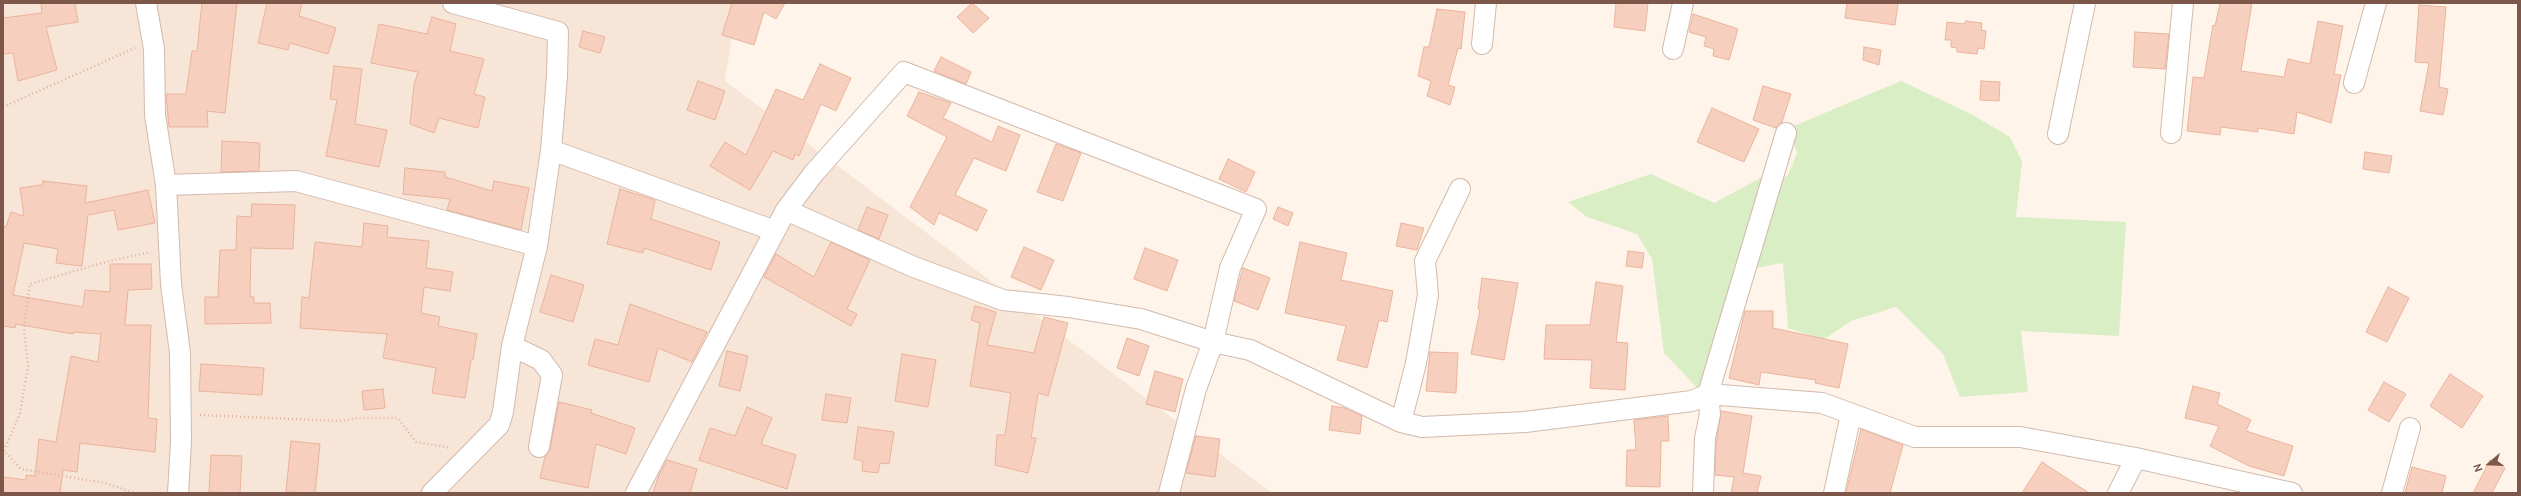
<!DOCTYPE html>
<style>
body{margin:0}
#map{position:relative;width:2521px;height:496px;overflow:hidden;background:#fef4e9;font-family:Cabin,sans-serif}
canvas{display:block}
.frame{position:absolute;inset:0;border:4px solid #7d5749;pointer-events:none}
.north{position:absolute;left:2469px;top:444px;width:40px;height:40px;-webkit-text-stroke:3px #fff8f1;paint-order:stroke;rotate:251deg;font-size:11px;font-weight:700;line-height:16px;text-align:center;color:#7d5749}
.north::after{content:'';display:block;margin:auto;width:14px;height:18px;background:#7d5749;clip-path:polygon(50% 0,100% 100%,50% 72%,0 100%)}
</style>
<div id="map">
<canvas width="2521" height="496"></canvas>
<div class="frame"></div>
<div class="north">N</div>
</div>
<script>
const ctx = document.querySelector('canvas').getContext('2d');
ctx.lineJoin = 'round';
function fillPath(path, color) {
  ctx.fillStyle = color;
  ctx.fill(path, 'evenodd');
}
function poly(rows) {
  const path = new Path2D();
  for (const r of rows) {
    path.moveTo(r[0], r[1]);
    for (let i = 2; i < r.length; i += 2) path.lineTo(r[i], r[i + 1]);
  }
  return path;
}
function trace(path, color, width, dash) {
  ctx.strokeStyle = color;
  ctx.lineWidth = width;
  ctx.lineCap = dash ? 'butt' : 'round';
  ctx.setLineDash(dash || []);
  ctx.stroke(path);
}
const residential = poly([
 [3,3,737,3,725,81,1272,493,3,493]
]);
const green = poly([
 [1901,81,1971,114,2010,137,2022,161,2016,217,2126,222,2119,336,2021,331,2028,392,1960,397,1943,354,1896,307,1851,321,1823,340,1788,328,1783,263,1751,269,1701,392,1664,353,1652,259,1637,234,1587,217,1568,202,1651,174,1714,203,1766,175,1787,177,1797,153,1789,128]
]);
const building = poly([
 [41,3,75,3,78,22,46,27,57,70,18,81,13,53,3,54,3,18,42,13,41,3],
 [202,3,237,3,225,113,207,111,208,127,169,127,166,94,186,94,192,51,197,51,202,3],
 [267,3,302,3,299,16,336,28,328,54,290,43,288,50,258,43,267,3],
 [732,3,785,3,776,19,764,12,754,45,722,35,732,3],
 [972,3,989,18,973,33,957,17,972,3],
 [1616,3,1648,3,1645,31,1614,27,1616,3],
 [1847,3,1898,3,1895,25,1845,18,1847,3],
 [2220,3,2252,3,2241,71,2284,77,2288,59,2310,64,2318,21,2343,26,2334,74,2341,75,2331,123,2297,112,2294,134,2258,128,2258,132,2221,127,2220,135,2187,131,2193,77,2204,78,2213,25,2215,26,2220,3],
 [2419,5,2446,7,2439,87,2448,89,2443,115,2420,111,2429,63,2415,62,2419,5],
 [1437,9,1465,12,1461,49,1458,48,1448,85,1455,87,1450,105,1427,96,1431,81,1418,76,1424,47,1429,47,1437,9],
 [1693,14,1738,29,1729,60,1713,56,1714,49,1704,46,1706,37,1689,32,1693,14],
 [432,17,456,24,450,51,484,59,474,94,485,97,478,128,439,118,434,133,410,124,414,85,418,72,371,63,379,24,427,34,432,17],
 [1966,21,1982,23,1981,30,1986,31,1984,49,1978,48,1977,54,1957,52,1957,48,1951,47,1951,40,1945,40,1947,22,1963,24,1966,21],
 [583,31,605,37,600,53,579,47,583,31],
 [2135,32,2169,34,2165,69,2133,67,2135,32],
 [1864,47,1881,50,1879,65,1863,60,1864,47],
 [941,57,971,72,966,84,934,71,941,57],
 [820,64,851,78,836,111,821,104,799,156,795,154,793,160,773,151,750,190,710,166,725,142,746,155,776,89,803,100,820,64],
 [334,66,362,69,355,124,387,130,379,167,326,156,337,100,330,99,334,66],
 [698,81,725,91,715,120,687,110,698,81],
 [1981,81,2000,82,1999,101,1980,100,1981,81],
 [1763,86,1791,94,1782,122,1776,128,1753,120,1763,86],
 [919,92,951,103,943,118,992,142,998,126,1020,135,1006,171,974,158,955,195,987,210,977,231,939,213,934,225,910,207,947,137,907,116,919,92],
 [1712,108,1759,129,1744,162,1697,142,1712,108],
 [222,141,260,143,259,171,221,172,222,141],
 [1056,144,1081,153,1063,201,1037,192,1056,144],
 [2365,152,2392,156,2389,173,2363,169,2365,152],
 [1228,159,1255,172,1246,192,1219,179,1228,159],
 [405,168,445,172,445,177,492,191,494,181,529,188,521,230,447,210,450,199,403,194,405,168],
 [43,181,87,186,85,203,148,190,155,223,118,230,114,210,88,215,82,266,56,263,58,249,24,243,13,295,83,307,85,290,110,292,110,264,151,264,152,289,128,290,125,325,151,325,148,418,157,419,155,452,80,443,77,472,63,470,60,493,3,493,3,477,26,480,26,475,35,476,39,439,56,442,71,356,98,362,101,334,74,332,73,334,16,324,15,328,3,326,3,226,6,227,11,212,24,216,20,188,42,185,43,181],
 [620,189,655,200,651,219,720,242,711,270,644,248,643,253,607,244,620,189],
 [252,204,295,205,293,249,251,248,250,297,254,297,254,303,270,303,271,323,205,324,205,297,218,297,220,250,236,250,237,216,251,217,252,204],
 [867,207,888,215,879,239,858,230,867,207],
 [1278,207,1293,213,1288,226,1273,219,1278,207],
 [364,223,388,226,387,237,429,241,426,268,453,272,450,291,424,287,421,313,440,317,438,326,477,334,473,360,471,360,465,398,432,393,436,368,383,358,387,334,300,328,302,297,309,298,315,242,362,247,364,223],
 [1401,223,1424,228,1417,250,1396,246,1401,223],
 [831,242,870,260,847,309,857,314,851,326,764,277,776,254,814,277,831,242],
 [1300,242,1347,253,1341,280,1393,291,1387,322,1379,320,1367,368,1337,360,1346,326,1285,313,1300,242],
 [1024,247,1054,260,1041,290,1011,277,1024,247],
 [1145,248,1178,260,1167,291,1134,279,1145,248],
 [1628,251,1644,253,1642,268,1626,266,1628,251],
 [1243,268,1270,278,1258,310,1234,301,1243,268],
 [551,275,584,285,573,322,540,312,551,275],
 [1482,278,1518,283,1504,360,1471,354,1480,310,1478,309,1482,278],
 [1596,282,1623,286,1616,342,1628,343,1625,390,1590,388,1592,360,1544,359,1546,325,1590,325,1596,282],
 [2388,287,2409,298,2387,342,2366,332,2388,287],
 [630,304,707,332,692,362,658,348,649,382,588,365,595,339,618,345,630,304],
 [975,306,996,312,987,345,1034,353,1044,317,1068,323,1048,396,1038,393,1031,438,1036,438,1028,473,995,465,997,435,1005,435,1011,393,970,386,980,323,971,320,975,306],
 [1745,311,1773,311,1773,328,1848,344,1839,388,1815,383,1816,380,1761,372,1759,385,1729,378,1745,311],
 [1127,338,1149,346,1139,376,1117,368,1127,338],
 [727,351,748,356,740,391,719,386,727,351],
 [1430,352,1458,353,1456,393,1426,391,1430,352],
 [902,354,936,360,928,407,895,401,902,354],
 [201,364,264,368,262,395,199,391,201,364],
 [1155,371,1183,379,1175,412,1146,404,1155,371],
 [2450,374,2483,396,2462,428,2430,406,2450,374],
 [2384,382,2406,394,2389,422,2368,410,2384,382],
 [2193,386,2220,393,2217,404,2251,420,2246,431,2293,446,2284,476,2249,466,2210,446,2219,426,2185,418,2193,386],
 [383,389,385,408,364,410,362,391,383,389],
 [826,394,851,398,847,423,822,420,826,394],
 [559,402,592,410,591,413,635,428,626,454,596,444,588,488,540,478,545,457,550,449,559,402],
 [1332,406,1344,408,1362,416,1360,434,1329,430,1332,406],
 [747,407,772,418,761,444,796,455,787,489,699,460,710,428,735,436,747,407],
 [1721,411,1752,416,1743,473,1761,476,1757,493,1731,493,1734,477,1715,475,1716,444,1721,411],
 [1668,416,1669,441,1661,441,1660,487,1626,486,1627,450,1636,450,1634,420,1668,416],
 [858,427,894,432,889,464,880,463,878,473,862,471,863,461,854,459,858,427],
 [1861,429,1903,445,1890,493,1846,493,1861,429],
 [1196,436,1220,439,1215,477,1186,473,1196,436],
 [291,441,320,444,315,493,286,492,291,441],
 [211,455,242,456,240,493,209,492,211,455],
 [667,460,697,469,690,493,653,493,659,475,667,460],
 [2490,460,2505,468,2492,493,2473,493,2490,460],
 [2042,462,2089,493,2022,493,2042,462],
 [2412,467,2446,476,2442,493,2405,493,2412,467]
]);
const path = poly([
 [3,107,135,48],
 [200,415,340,421,357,418,398,418,416,442,451,448],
 [145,493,135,493,105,483,21,469,4,451,20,413,28,366,24,328,30,284,109,261,151,252]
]);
const minor = poly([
 [146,3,154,49,155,115,166,185,171,284,180,353,181,442,178,493],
 [1482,44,1486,3],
 [1673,49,1683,3],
 [2354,83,2376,3],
 [2171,133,2183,3],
 [2058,134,2085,3],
 [551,150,775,231],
 [166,185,296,181,537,246],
 [512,346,541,360,552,375,539,447],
 [1401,422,1422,427,1525,422,1692,401,1708,394,1822,403,1915,437,2020,437,2136,458,2292,493],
 [432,493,499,425,503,412,512,346,537,246,551,150,557,76,558,32,453,3],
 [636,493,786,210,814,173,904,72,1256,209,1230,268,1213,342,1141,319,1068,307,1003,300,914,267,786,210],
 [1169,493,1196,389,1213,342,1250,350,1401,422,1416,363,1428,295,1425,261,1460,189],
 [1703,493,1705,438,1710,414,1708,394,1786,133],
 [1834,493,1851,414],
 [2118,493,2136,458],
 [2392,493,2410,428]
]);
fillPath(residential, '#f7e5d7');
fillPath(green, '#daeec5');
fillPath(building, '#f7cfbe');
trace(building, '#ebb39c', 1);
trace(minor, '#d3baad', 22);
trace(path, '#ddb2a0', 2.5, [1, 3]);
trace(minor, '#fff', 20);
</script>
